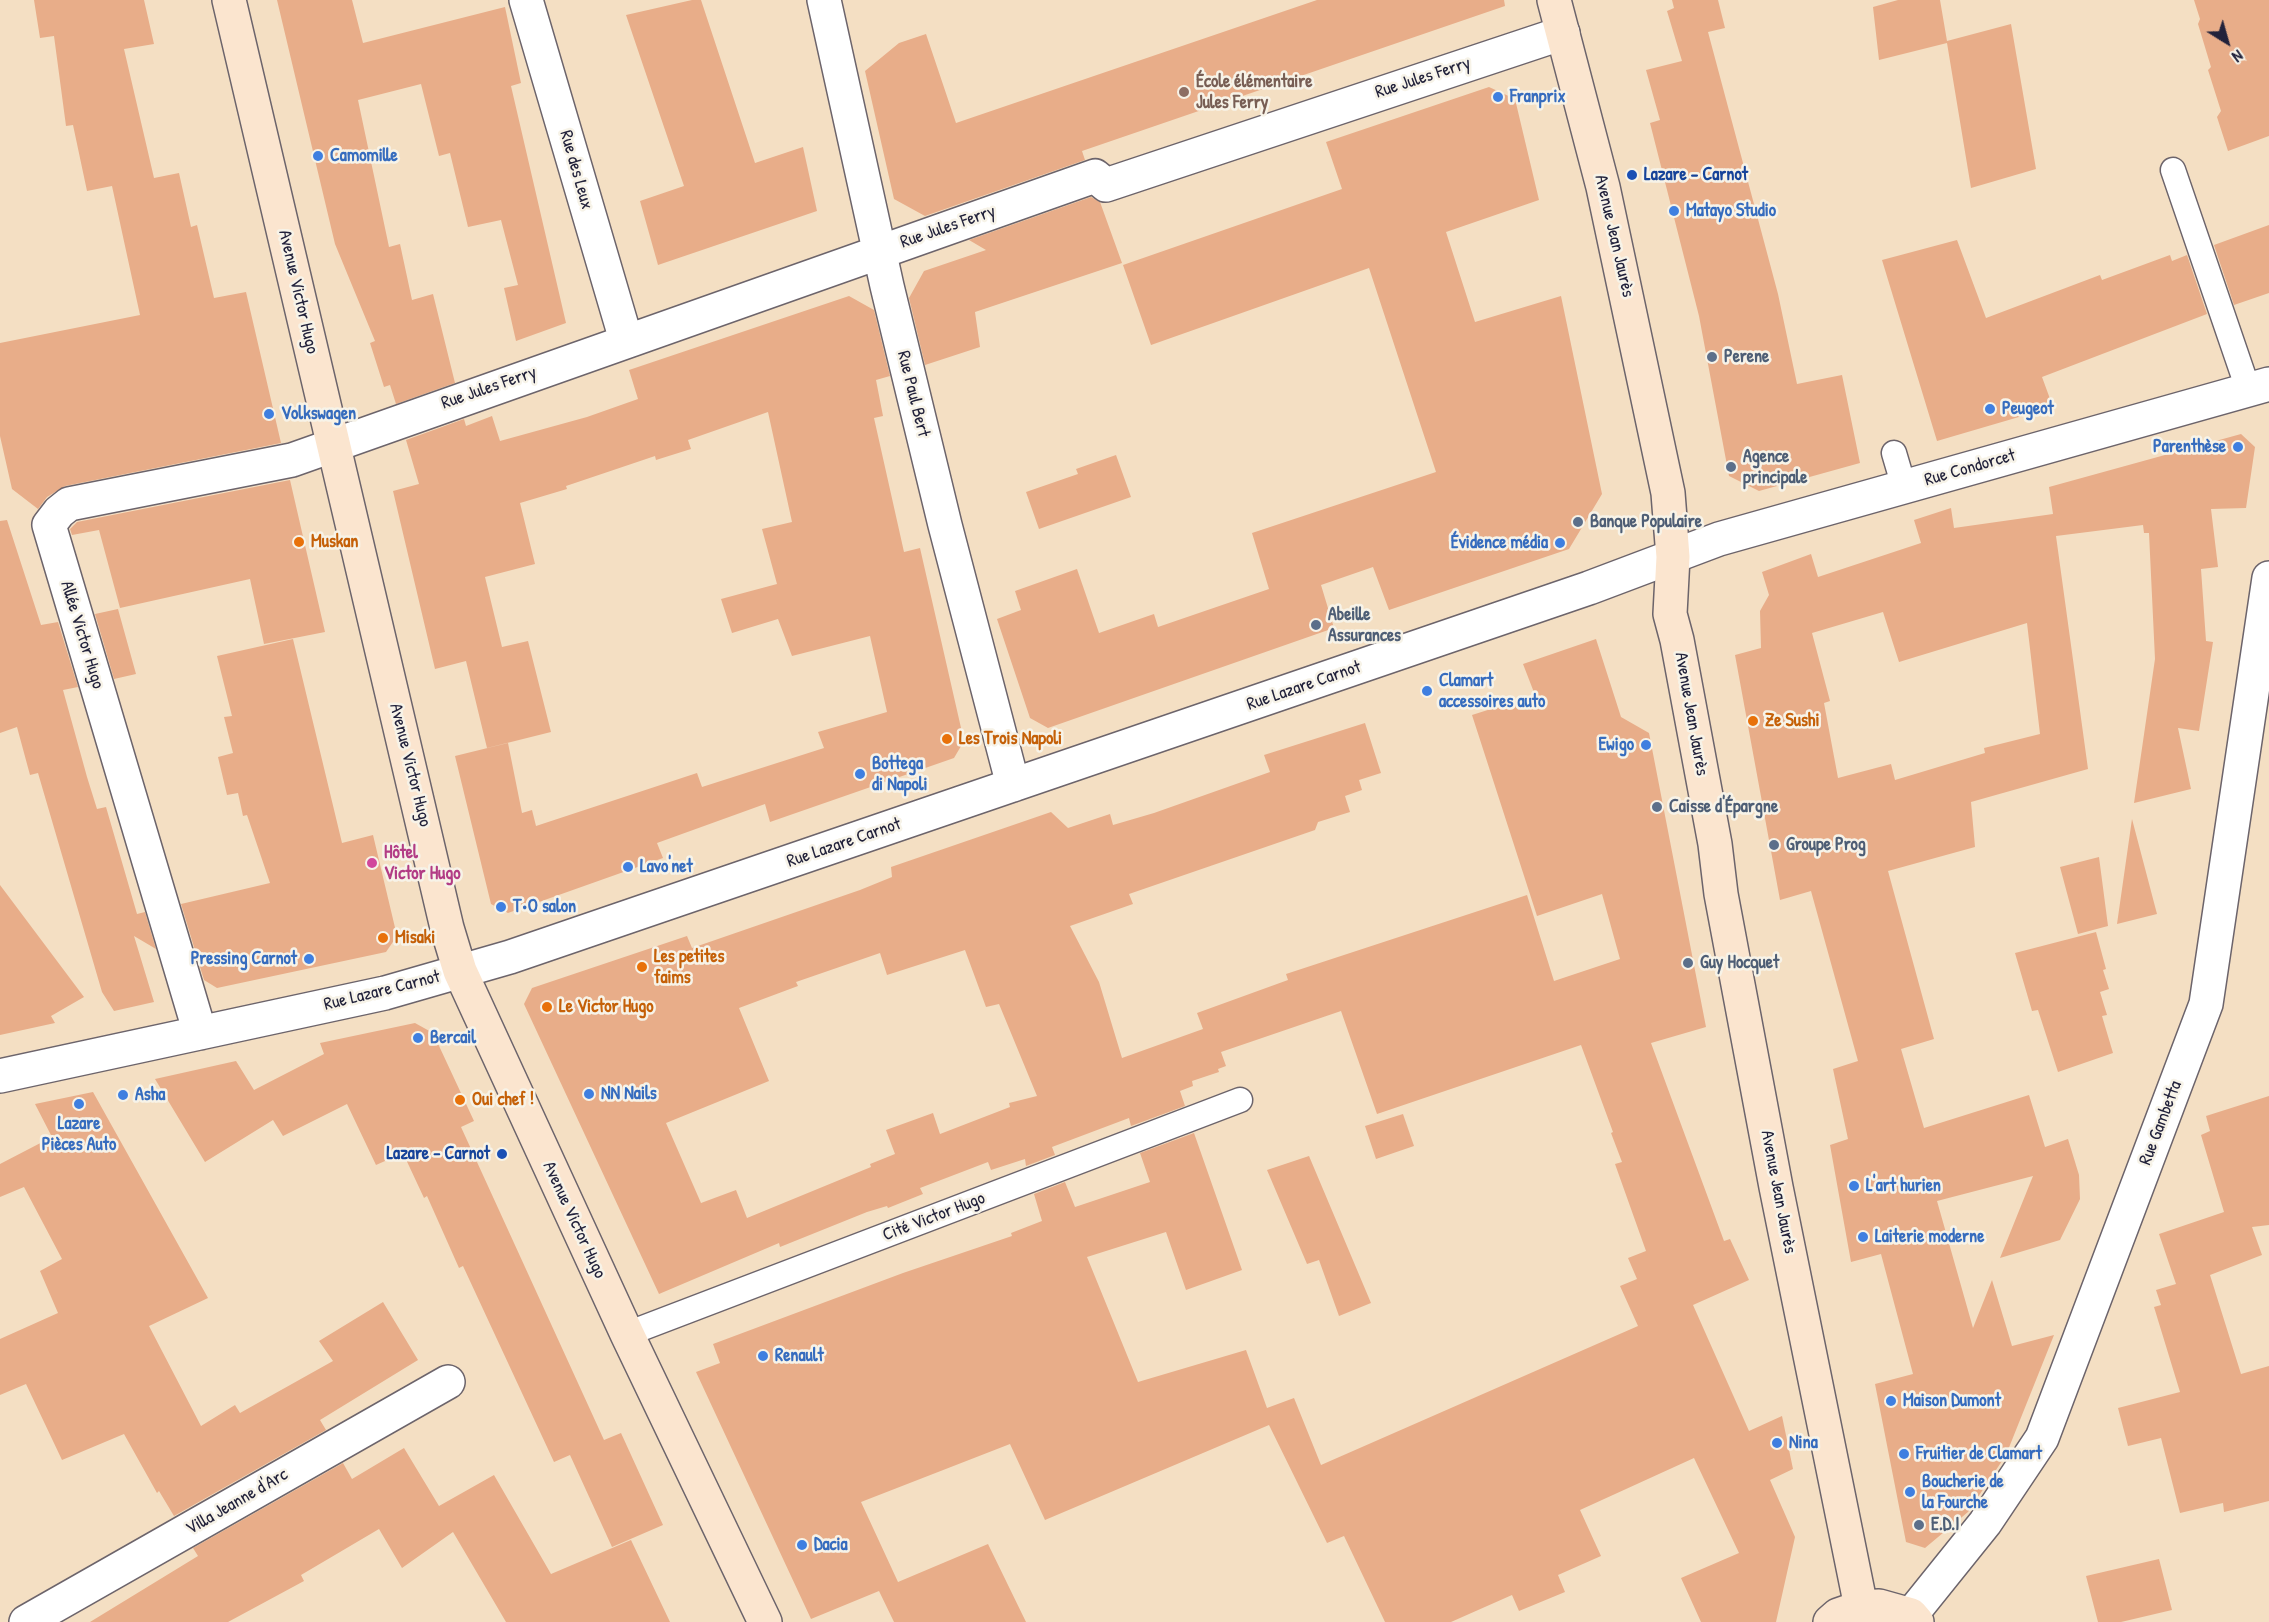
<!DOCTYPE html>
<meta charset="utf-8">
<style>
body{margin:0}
#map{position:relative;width:2269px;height:1622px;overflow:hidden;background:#f4dfc3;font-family:"Patrick Hand",sans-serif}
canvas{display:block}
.north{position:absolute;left:2197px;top:12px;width:60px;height:60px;-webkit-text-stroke:4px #f7f3e8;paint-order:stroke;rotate:143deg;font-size:16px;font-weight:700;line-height:24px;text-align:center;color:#22223b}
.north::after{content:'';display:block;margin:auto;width:21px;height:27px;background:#22223b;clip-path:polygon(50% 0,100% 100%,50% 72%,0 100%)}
</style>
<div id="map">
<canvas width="2269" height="1622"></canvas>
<div class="north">N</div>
</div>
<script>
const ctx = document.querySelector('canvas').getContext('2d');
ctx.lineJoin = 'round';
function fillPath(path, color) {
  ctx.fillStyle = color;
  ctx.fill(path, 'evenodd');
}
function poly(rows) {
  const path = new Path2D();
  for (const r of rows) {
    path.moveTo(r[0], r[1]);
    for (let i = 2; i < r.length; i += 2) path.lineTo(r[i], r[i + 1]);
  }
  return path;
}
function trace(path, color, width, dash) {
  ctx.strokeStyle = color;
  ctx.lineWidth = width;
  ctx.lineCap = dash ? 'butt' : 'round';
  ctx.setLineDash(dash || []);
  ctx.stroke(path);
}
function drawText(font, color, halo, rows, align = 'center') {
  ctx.font = font + ' "Patrick Hand",sans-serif';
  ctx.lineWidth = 5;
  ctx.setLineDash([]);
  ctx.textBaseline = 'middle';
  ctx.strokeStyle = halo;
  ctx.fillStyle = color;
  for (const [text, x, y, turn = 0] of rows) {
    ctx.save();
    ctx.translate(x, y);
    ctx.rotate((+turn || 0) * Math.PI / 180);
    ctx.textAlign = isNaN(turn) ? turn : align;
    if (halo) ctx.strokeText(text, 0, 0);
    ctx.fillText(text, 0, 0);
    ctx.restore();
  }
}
const building = poly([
 [34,0,144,0,154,44,124,49,154,178,179,173,191,227,197,225,214,298,246,292,281,443,65,486,47,497,38,509,12,489,0,436,0,343,140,315,112,186,87,191,73,125,66,126,54,36,40,38],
 [277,0,352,0,363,43,505,7,521,83,511,86,566,323,516,341,504,288,518,285,501,220,468,227,450,153,439,156,421,84,358,100,389,247,400,244,412,300,433,294,455,383,396,404,390,385,384,387,370,343,375,341,335,244],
 [692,0,701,0,755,163,803,147,817,211,658,265,640,201,684,186,626,15],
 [1317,0,1504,0,1505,6,1082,151,1085,160,925,216,894,199,865,71,899,43,926,34,956,123],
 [1672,0,1718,0,1725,28,1708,32,1778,294,1797,384,1842,375,1860,463,1759,491,1729,476,1699,316,1650,123,1660,120,1646,70,1682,61,1667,11,1674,8],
 [1898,0,1940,0,1947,41,2011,24,2036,169,1971,188,1947,43,1879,60,1873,7],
 [2194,0,2269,0,2269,136,2228,151,2217,117,2221,111,2208,70,2211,67,2198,24,2200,19],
 [1489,87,1515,99,1539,200,1446,232,1475,322,1561,296,1602,494,1569,549,1389,610,1373,567,1321,585,1334,628,1048,728,1030,718,997,619,1021,610,1015,591,1077,569,1099,633,1154,614,1158,627,1269,589,1252,533,1436,472,1369,268,1151,345,1123,265,1342,189,1326,142],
 [1091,197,1100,202,1122,263,975,312,980,347,925,365,909,298,924,271,986,250,969,240],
 [2269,225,2269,293,2234,305,2214,245],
 [1957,240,1986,318,2100,275,2102,280,2170,255,2172,261,2187,255,2207,314,2042,377,2053,407,1937,441,1882,260],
 [849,296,874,310,890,376,876,380,883,416,874,418,904,552,920,548,964,741,954,758,770,822,765,804,657,843,663,858,508,913,491,904,455,756,508,743,522,813,532,810,536,826,697,773,702,787,824,748,818,732,887,712,870,636,792,656,778,619,732,633,721,599,777,584,762,529,792,522,768,412,688,440,691,449,656,460,655,456,566,486,567,489,520,503,535,564,485,577,502,647,528,641,551,732,487,748,466,661,435,669,393,491,419,484,406,440,464,419,466,426,492,416,500,441,587,417,638,399,629,370],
 [2241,434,2255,447,2246,508,2211,509,2218,567,2201,569,2206,641,2213,642,2199,731,2178,728,2191,789,2134,803,2155,659,2149,533,2144,533,2143,525,2056,536,2088,769,1971,802,1975,847,1888,871,1934,1039,1901,1049,1924,1128,2029,1095,2045,1147,2068,1139,2079,1175,2080,1199,2060,1240,2000,1258,2033,1176,1937,1201,1973,1328,1992,1280,2012,1346,2054,1335,2006,1455,1968,1512,1925,1548,1906,1542,1875,1384,1913,1374,1881,1254,1851,1262,1830,1145,1848,1139,1833,1069,1858,1061,1811,891,1780,900,1735,655,1761,648,1760,611,1769,595,1762,572,1811,554,1818,577,1921,543,1914,520,1951,508,1954,528,2053,514,2049,487],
 [1883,612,1899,662,2027,623,2040,734,1984,748,1985,753,1895,780,1891,764,1838,778,1824,703,1830,701,1812,633],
 [1116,455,1131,497,1039,529,1026,492,1078,474,1076,469],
 [290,480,325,632,264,644,250,579,120,608,99,530,72,535,70,529,77,522],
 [7,520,41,625,58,622,78,687,63,690,87,777,97,809,106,807,137,914,145,912,156,949,134,936,154,1002,114,1011,102,992,38,773,30,775,17,727,0,733,0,521],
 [118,609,136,674,114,679,95,614],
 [293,639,342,843,373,835,397,936,386,952,217,988,204,980,181,904,270,883,247,815,243,816,238,793,227,795,218,757,233,753,224,717,232,716,217,656],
 [1596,639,1621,717,1649,733,1706,1027,1651,1043,1724,1241,1730,1239,1749,1280,1693,1305,1749,1431,1782,1416,1793,1469,1770,1480,1795,1537,1776,1622,1701,1622,1681,1578,1739,1553,1694,1458,1580,1510,1601,1556,1558,1575,1565,1592,1519,1611,1512,1595,1451,1622,1385,1622,1344,1536,1327,1543,1269,1425,1045,1520,1010,1444,861,1502,898,1582,988,1544,1026,1622,894,1622,879,1591,811,1619,696,1372,720,1363,713,1344,903,1273,1012,1236,1011,1233,1042,1221,1034,1194,1065,1182,1075,1207,1150,1182,1140,1153,1194,1133,1242,1270,1186,1290,1166,1232,1087,1257,1138,1382,1246,1350,1267,1408,1294,1398,1321,1465,1638,1326,1620,1286,1637,1279,1628,1258,1646,1251,1615,1164,1622,1162,1611,1133,1613,1132,1581,1045,1377,1114,1341,1011,1221,1052,1226,1066,1218,1069,1219,1072,1192,1081,1193,1086,1180,1091,1185,1106,1131,1126,1129,1118,1052,1147,1055,1155,1026,1166,1025,1159,991,1170,988,1162,920,1188,923,1194,888,1208,887,1206,867,1212,780,1247,779,1243,659,1294,524,1004,532,988,687,936,692,948,860,890,892,877,891,867,1051,812,1068,828,1110,814,1113,825,1154,813,1270,772,1264,755,1365,723,1381,773,1359,780,1362,790,1345,796,1350,812,1318,822,1315,830,1129,894,1133,904,1070,926,1099,982,1122,1058,1203,1029,1197,1013,1288,980,1286,974,1527,895,1554,981,1620,959,1602,894,1537,916,1472,715,1535,695,1523,664],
 [965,950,986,1007,999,1004,1037,1096,1009,1103,1010,1107,940,1134,933,1113,886,1130,895,1154,870,1164,871,1167,747,1218,736,1190,701,1203,666,1123,769,1081,739,1008,798,986,796,982,880,953,887,975],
 [2132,819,2157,914,2117,924],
 [2099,857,2108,926,2078,934,2060,867],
 [0,885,84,997,51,1016,55,1023,0,1035],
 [2096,932,2106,969,2103,970,2109,989,2100,992,2107,1015,2102,1016,2113,1053,2058,1072,2038,1010,2032,1011,2015,953],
 [415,1023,433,1033,474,1121,461,1127,604,1440,621,1433,663,1525,612,1547,570,1455,554,1462,463,1266,459,1268,427,1196,424,1198,403,1153,376,1165,347,1104,283,1136,273,1120,205,1162,155,1079,236,1061,254,1090,324,1054,320,1043],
 [93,1092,208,1298,149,1326,201,1426,235,1405,240,1413,333,1361,319,1341,383,1302,418,1360,320,1420,326,1430,174,1516,159,1491,157,1493,124,1434,62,1460,26,1384,0,1395,0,1339,58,1313,40,1271,62,1259,24,1187,0,1197,0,1164,52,1137,35,1104],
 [2269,1096,2269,1225,2252,1227,2262,1255,2210,1275,2241,1374,2269,1366,2269,1501,2224,1512,2223,1503,2180,1513,2161,1438,2128,1446,2118,1408,2180,1392,2154,1307,2161,1305,2156,1290,2176,1284,2159,1234,2224,1212,2201,1135,2210,1131,2206,1116],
 [1403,1114,1414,1146,1376,1159,1365,1126],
 [1309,1156,1371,1303,1339,1316,1319,1260,1307,1264,1267,1170],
 [404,1448,439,1506,494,1475,551,1574,631,1540,670,1622,506,1622,453,1532,402,1568,379,1529,301,1575,304,1581,228,1622,90,1622,198,1556,193,1548,343,1463,352,1479],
 [2159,1559,2172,1610,2121,1622,2098,1622,2086,1576]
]);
const lane = poly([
 [2173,170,2248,389],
 [1894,453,1904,487],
 [627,1334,1240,1100]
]);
const street = poly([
 [526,0,626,340],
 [824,0,887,286,945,525,1013,785],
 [200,1033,49,525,59,512,69,504,292,460,1095,176,1106,185,1563,33],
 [0,1076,385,993,510,957,1589,588,1719,539,2269,384],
 [1911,1615,1985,1523,2042,1438,2206,1004,2269,578],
 [26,1622,448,1382]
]);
const secondary = poly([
 [229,0,447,928,460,971,627,1334,765,1622],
 [1554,0,1603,187,1668,493,1673,557,1670,614,1677,640,1715,844,1721,894,1776,1187,1861,1607],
 [1830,1622,1838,1615,1861,1607,1879,1606,1911,1615,1917,1622]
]);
const markers = [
 [1184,92,6,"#8d6e63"],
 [1498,97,6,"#3f7fe0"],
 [318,156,6,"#3f7fe0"],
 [1632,175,6,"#1a4fb4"],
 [1674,211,6,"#3f7fe0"],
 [1712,357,6,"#5c6f8a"],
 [1990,409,6,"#3f7fe0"],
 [269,414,6,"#3f7fe0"],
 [2238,447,6,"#3f7fe0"],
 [1731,467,6,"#5c6f8a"],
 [1578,522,6,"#5c6f8a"],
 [299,542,6,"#e8710a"],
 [1560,543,6,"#3f7fe0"],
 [1316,625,6,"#5c6f8a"],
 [1427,691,6,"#3f7fe0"],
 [1753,721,6,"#e8710a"],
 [947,739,6,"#e8710a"],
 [1646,745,6,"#3f7fe0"],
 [860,774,6,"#3f7fe0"],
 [1657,807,6,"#5c6f8a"],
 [1774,845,6,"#5c6f8a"],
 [372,863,6,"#d1479c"],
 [628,867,6,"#3f7fe0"],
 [501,907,6,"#3f7fe0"],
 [383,938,6,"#e8710a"],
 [309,959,6,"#3f7fe0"],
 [1688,963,6,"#5c6f8a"],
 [642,967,6,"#e8710a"],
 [547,1007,6,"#e8710a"],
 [418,1038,6,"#3f7fe0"],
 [589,1094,6,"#3f7fe0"],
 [123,1095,6,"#3f7fe0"],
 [460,1100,6,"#e8710a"],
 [79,1104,6,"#3f7fe0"],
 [502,1154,6,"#1a4fb4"],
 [1854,1186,6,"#3f7fe0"],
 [1863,1237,6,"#3f7fe0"],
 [763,1356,6,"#3f7fe0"],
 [1891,1401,6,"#3f7fe0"],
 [1777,1443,6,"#3f7fe0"],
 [1904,1454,6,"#3f7fe0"],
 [1910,1492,6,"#3f7fe0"],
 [1919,1525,6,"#5c6f8a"],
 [802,1545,6,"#3f7fe0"]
];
const streetNames = [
 ["Rue Jules Ferry",1423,78,-18],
 ["Rue des Leux",576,170,74],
 ["Rue Jules Ferry",948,227,-19],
 ["Avenue Jean Jaurès",1614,236,77],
 ["Avenue Victor Hugo",298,292,77],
 ["Rue Jules Ferry",489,388,-19],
 ["Rue Paul Bert",913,394,76],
 ["Rue Condorcet",1970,468,-16],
 ["Allée Victor Hugo",82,635,73],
 ["Rue Lazare Carnot",1304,686,-19],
 ["Avenue Jean Jaurès",1691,714,80],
 ["Avenue Victor Hugo",410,765,76],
 ["Rue Lazare Carnot",844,843,-19],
 ["Rue Lazare Carnot",382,991,-14],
 ["Rue Gambetta",2161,1123,-69],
 ["Avenue Jean Jaurès",1778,1192,79],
 ["Cité Victor Hugo",934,1217,-21],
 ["Avenue Victor Hugo",574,1220,65],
 ["Villa Jeanne d'Arc",237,1502,-30]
];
const educationNames = [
 ["École élémentaire",1196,82],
 ["Jules Ferry",1196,103]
];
const shopNames = [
 ["Franprix",1510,97],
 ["Camomille",330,156],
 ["Matayo Studio",1686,211],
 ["Peugeot",2002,409],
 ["Volkswagen",281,414],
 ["Parenthèse",2226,447,"right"],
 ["Évidence média",1548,543,"right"],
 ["Clamart",1439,681],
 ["accessoires auto",1439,702],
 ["Ewigo",1634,745,"right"],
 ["Bottega",872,764],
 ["di Napoli",872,785],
 ["Lavo'net",640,867],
 ["T•O salon",513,907],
 ["Pressing Carnot",297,959,"right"],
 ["Bercail",430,1038],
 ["NN Nails",601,1094],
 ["Asha",135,1095],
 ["Lazare",79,1124,"center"],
 ["Pièces Auto",79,1145,"center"],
 ["L'art hurien",1866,1186],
 ["Laiterie moderne",1875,1237],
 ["Renault",775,1356],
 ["Maison Dumont",1903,1401],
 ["Nina",1789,1443],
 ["Fruitier de Clamart",1916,1454],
 ["Boucherie de",1922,1482],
 ["la Fourche",1922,1503],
 ["Dacia",814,1545]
];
const transitNames = [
 ["Lazare – Carnot",1644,175],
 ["Lazare - Carnot",490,1154,"right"]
];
const serviceNames = [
 ["Perene",1724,357],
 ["Agence",1743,457],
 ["principale",1743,478],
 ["Banque Populaire",1590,522],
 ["Abeille",1328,615],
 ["Assurances",1328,636],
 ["Caisse d'Épargne",1669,807],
 ["Groupe Prog",1786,845],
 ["Guy Hocquet",1700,963],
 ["E.D.I",1931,1525]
];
const foodNames = [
 ["Muskan",311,542],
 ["Ze Sushi",1765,721],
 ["Les Trois Napoli",959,739],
 ["Misaki",395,938],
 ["Les petites",654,957],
 ["faims",654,978],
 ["Le Victor Hugo",559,1007],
 ["Oui chef !",472,1100]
];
const hotelNames = [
 ["Hôtel",384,853],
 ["Victor Hugo",384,874]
];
fillPath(building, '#e8ad89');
trace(lane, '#6c646b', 27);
trace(street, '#6c646b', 36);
trace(secondary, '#6c646b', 36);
trace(lane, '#fff', 24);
trace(street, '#fff', 33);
trace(secondary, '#fbe5cf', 33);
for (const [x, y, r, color] of markers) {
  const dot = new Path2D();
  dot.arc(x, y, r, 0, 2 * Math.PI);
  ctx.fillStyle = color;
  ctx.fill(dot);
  trace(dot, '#f7f3e8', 2);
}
drawText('18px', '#22223b', '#f7f3e8', streetNames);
drawText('bold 18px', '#785e54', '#f7f3e8', educationNames, 'left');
drawText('bold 18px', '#366cbe', '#f7f3e8', shopNames, 'left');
drawText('bold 18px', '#164399', '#f7f3e8', transitNames, 'left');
drawText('bold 18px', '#4e5e75', '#f7f3e8', serviceNames, 'left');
drawText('bold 18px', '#c56008', '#f7f3e8', foodNames, 'left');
drawText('bold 18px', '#b23c85', '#f7f3e8', hotelNames, 'left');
</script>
